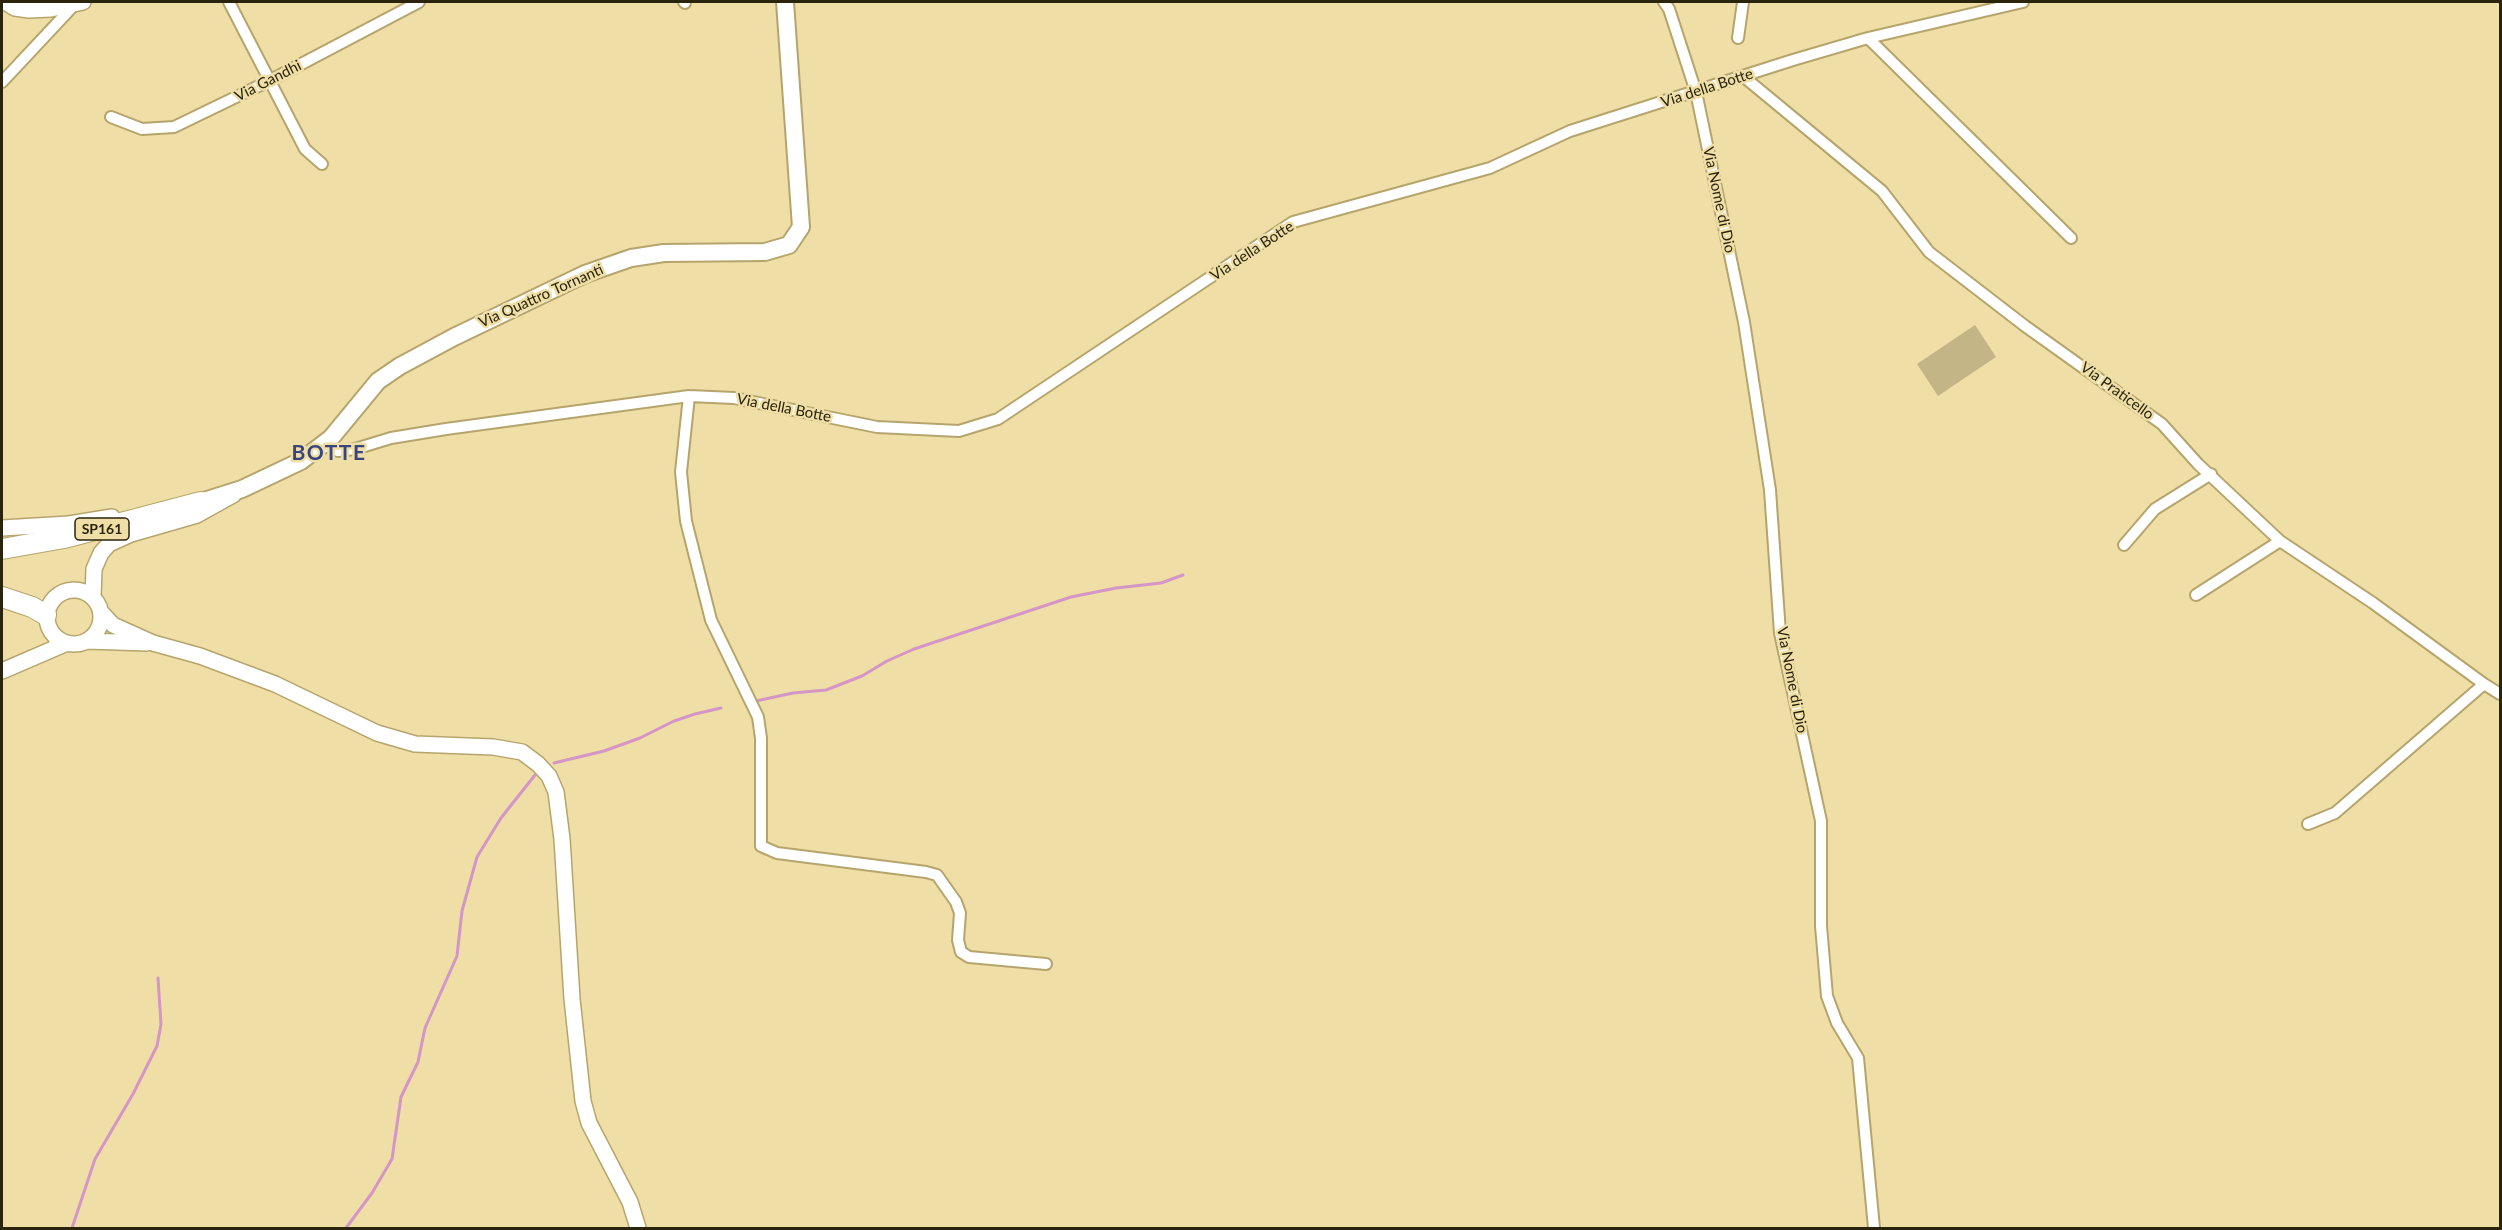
<!DOCTYPE html>
<style>
body{margin:0}
#map{position:relative;width:2502px;height:1230px;overflow:hidden;background:#efdea5;font-family:Lato,sans-serif}
canvas{display:block}
.frame{position:absolute;inset:0;border:3px solid #2a240d;pointer-events:none}
</style>
<div id="map">
<canvas width="2502" height="1230"></canvas>
<div class="frame"></div>
</div>
<script>
const ctx = document.querySelector('canvas').getContext('2d');
ctx.lineJoin = 'round';
function fillPath(path, color) {
  ctx.fillStyle = color;
  ctx.fill(path, 'evenodd');
}
function poly(rows) {
  const path = new Path2D();
  for (const r of rows) {
    if (r.length === 3) {
      path.moveTo(r[0] + r[2], r[1]);
      path.arc(r[0], r[1], r[2], 0, 2 * Math.PI);
      continue;
    }
    path.moveTo(r[0], r[1]);
    for (let i = 2; i < r.length; i += 2) path.lineTo(r[i], r[i + 1]);
  }
  return path;
}
function trace(path, color, width, dash) {
  ctx.strokeStyle = color;
  ctx.lineWidth = width;
  ctx.lineCap = dash ? 'butt' : 'round';
  ctx.setLineDash(dash || []);
  ctx.stroke(path);
}
function drawText(font, color, halo, rows, align = 'center') {
  ctx.font = font + ' Lato,sans-serif';
  ctx.lineWidth = 5;
  ctx.setLineDash([]);
  ctx.textBaseline = 'middle';
  ctx.strokeStyle = halo;
  ctx.fillStyle = color;
  for (const [text, x, y, turn = 0] of rows) {
    ctx.save();
    ctx.translate(x, y);
    ctx.rotate((+turn || 0) * Math.PI / 180);
    ctx.textAlign = isNaN(turn) ? turn : align;
    if (halo) ctx.strokeText(text, 0, 0);
    ctx.fillText(text, 0, 0);
    ctx.restore();
  }
}
const green = poly([
 [1975,325,1996,357,1938,396,1917,364]
]);
const stream = poly([
 [756,701,793,693,826,690,862,676,887,661,914,649,1071,597,1116,588,1161,583,1183,575],
 [554,763,604,751,640,738,674,721,695,714,721,708],
 [72,1228,95,1159,133,1094,157,1046,161,1024,158,978],
 [346,1228,372,1193,392,1159,401,1097,418,1062,425,1028,457,956,462,911,477,857,501,818,535,775]
]);
const street = poly([
 [229,2,305,149,322,164],
 [684,2,685,3],
 [1664,2,1669,9,1696,92,1744,322,1770,490,1780,633,1821,821,1821,926,1827,996,1837,1023,1858,1058,1874,1228],
 [1738,38,1743,2],
 [1868,38,2071,238],
 [1744,77,1882,191,1929,252,2025,326,2162,424,2198,464,2280,541,2373,603,2484,684,2500,694],
 [2,82,76,3],
 [111,117,142,129,174,127,269,81,419,2],
 [689,396,681,472,686,521,711,620,758,717,761,738,761,846,777,853,926,872,937,875,956,902,960,913,958,940,961,952,969,957,1046,964],
 [323,445,338,451,355,449,391,438,446,429,689,396,734,398,877,427,959,431,998,419,1293,222,1490,168,1570,131,1793,60,1868,38,2023,2],
 [2124,545,2155,509,2211,474],
 [2196,595,2280,541],
 [2308,824,2335,813,2484,684]
]);
const secondary = poly([
 [5,2,15,8,29,10,51,9,83,2],
 [2,528,69,524,112,517],
 [74,617,27],
 [93,597,94,569,101,553,109,544,131,534,197,515,233,495],
 [101,612,113,625,153,643,200,656,275,684,377,733,415,744,493,747,522,752,538,764,549,776,556,792,562,839,572,999,583,1101,589,1123,630,1202,638,1228],
 [87,641,147,643],
 [2,671,67,643]
]);
const primary = poly([
 [201,502,242,489,301,461,331,438,378,381,400,366,454,337,585,274,631,258,664,253,765,252,789,245,801,227,785,2]
]);
const highway = poly([
 [2,549,64,538,201,502],
 [2,597,32,607,46,615]
]);
const shields = [
 [102,529,54]
];
const shieldNames = [
 ["SP161",102,529]
];
const streetNames = [
 ["Via Gandhi",268,81,-27],
 ["Via della Botte",1707,88,-18],
 ["Via Nome di Dio",1719,200,78],
 ["Via della Botte",1252,251,-33],
 ["Via Quattro Tornanti",541,296,-24],
 ["Via Praticello",2117,391,36],
 ["Via della Botte",784,408,11],
 ["Via Nome di Dio",1792,680,79]
];
const districtNames = [
 ["BOTTE",329,453]
];
fillPath(green, '#c3b586');
trace(stream, '#d496c7', 3);
trace(street, '#b5a56d', 14);
trace(secondary, '#b5a56d', 18);
trace(primary, '#b5a56d', 20);
trace(highway, '#b5a56d', 22);
trace(street, '#fff', 10);
trace(secondary, '#fff', 15);
trace(primary, '#fff', 16);
trace(highway, '#fff', 20);
for (const [x, y, w] of shields) {
  const box = new Path2D();
  box.roundRect(x - w / 2, y - 11, w, 22, 4.5);
  ctx.fillStyle = '#efdea5';
  ctx.fill(box);
  trace(box, '#2a240d', 1.5);
}
drawText('bold 14px', '#2a240d', null, shieldNames);
drawText('15px', '#2a240d', '#efdea5', streetNames);
ctx.letterSpacing = '1.5px';
drawText('bold 21px', '#3a4580', '#efdea5', districtNames);
ctx.letterSpacing = '0px';
</script>
